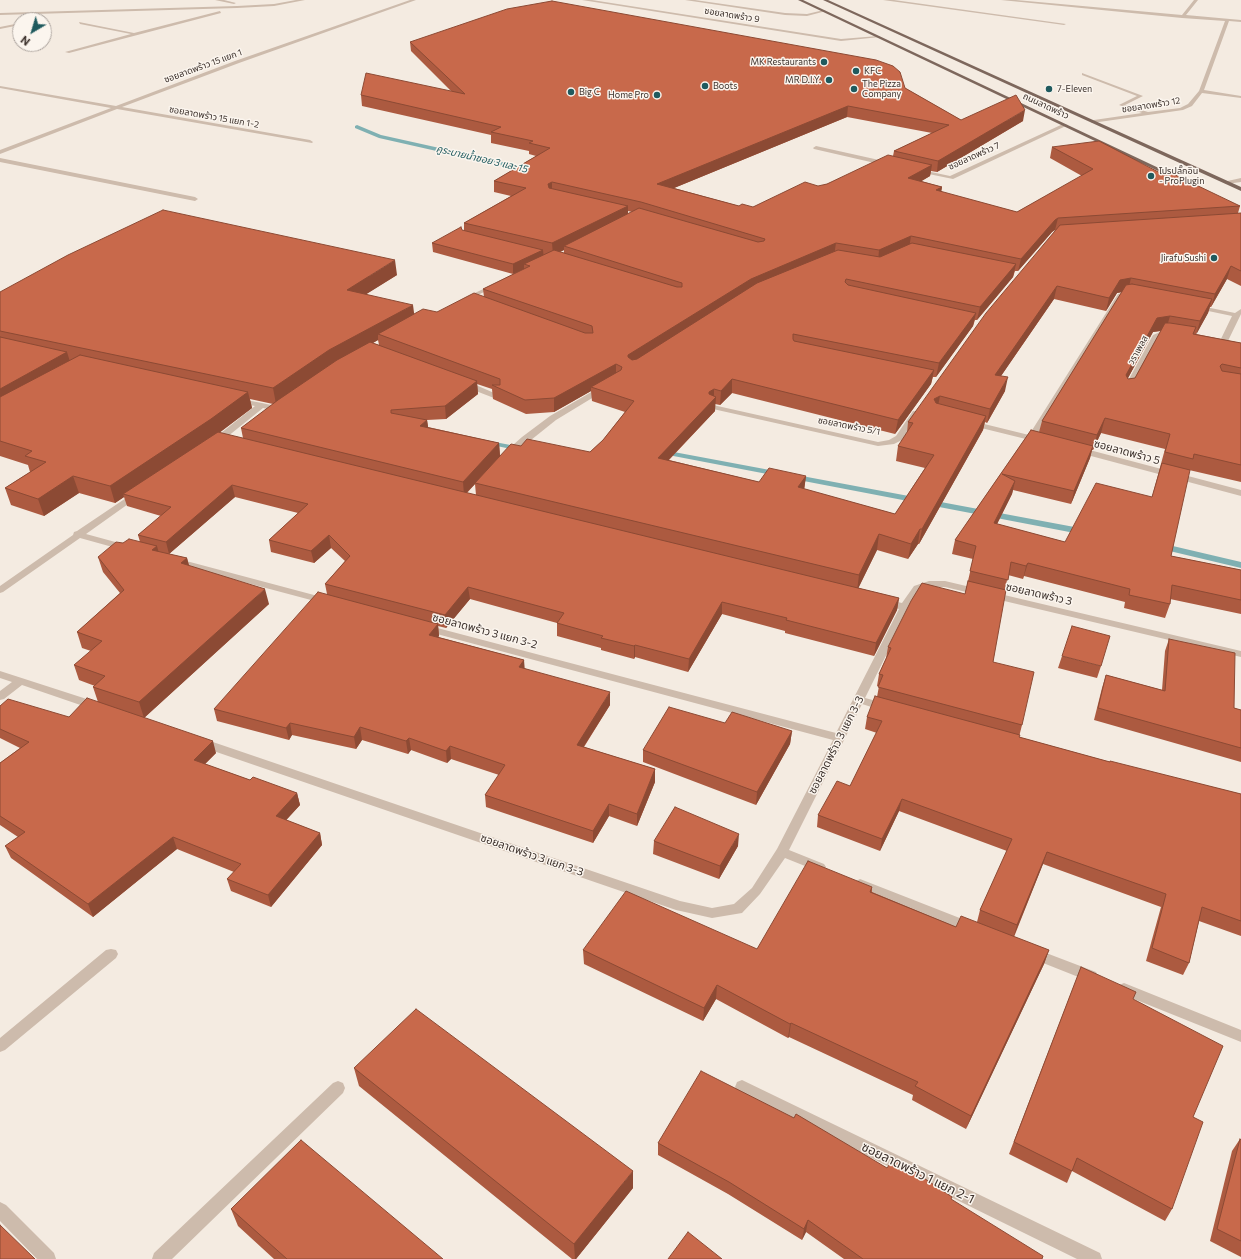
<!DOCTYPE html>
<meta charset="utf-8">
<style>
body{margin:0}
#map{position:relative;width:1241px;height:1259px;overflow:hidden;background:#f4ebe1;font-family:Commissioner,sans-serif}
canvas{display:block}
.north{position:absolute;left:12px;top:12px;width:40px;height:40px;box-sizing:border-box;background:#fbf5ee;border:1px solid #aea6a0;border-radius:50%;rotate:218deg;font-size:11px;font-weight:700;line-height:16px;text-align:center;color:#3b302b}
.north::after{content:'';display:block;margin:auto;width:14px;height:18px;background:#1f5a5e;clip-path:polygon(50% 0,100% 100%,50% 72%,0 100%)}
</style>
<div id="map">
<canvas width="1241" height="1259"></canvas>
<div class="north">N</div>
</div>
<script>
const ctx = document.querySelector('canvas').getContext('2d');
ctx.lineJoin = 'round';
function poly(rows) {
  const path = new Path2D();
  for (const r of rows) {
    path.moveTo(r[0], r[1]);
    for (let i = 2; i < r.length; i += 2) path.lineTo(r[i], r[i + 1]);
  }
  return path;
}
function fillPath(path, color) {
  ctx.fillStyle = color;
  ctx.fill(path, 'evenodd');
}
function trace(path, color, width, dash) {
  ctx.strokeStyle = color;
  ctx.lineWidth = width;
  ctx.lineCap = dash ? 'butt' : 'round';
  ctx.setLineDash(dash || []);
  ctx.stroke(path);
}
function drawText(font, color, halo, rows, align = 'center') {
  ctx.font = font + ' Commissioner,"Noto Sans Thai",sans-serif';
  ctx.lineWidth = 3;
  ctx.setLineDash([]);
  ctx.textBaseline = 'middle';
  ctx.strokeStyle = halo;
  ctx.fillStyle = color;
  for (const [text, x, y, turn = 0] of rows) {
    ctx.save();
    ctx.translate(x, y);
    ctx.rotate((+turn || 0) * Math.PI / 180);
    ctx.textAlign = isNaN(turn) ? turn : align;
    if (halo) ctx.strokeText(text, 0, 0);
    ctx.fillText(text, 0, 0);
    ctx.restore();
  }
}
const stream = poly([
 [357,125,381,135,534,169,531,171,494,164,379,138,355,128,355,126,357,125],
 [484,440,521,447,525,449,521,451,487,444,483,442,484,440],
 [660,450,663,450,1085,529,1090,532,1085,535,663,454,660,454,659,452,660,450],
 [1160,543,1241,562,1241,568,1157,548,1155,546,1157,544,1160,543]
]);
const minor = poly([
 [215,0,224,0,236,3,234,4,215,0],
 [296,0,305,0,274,6,237,8,0,15,0,13,237,6,274,4,296,0],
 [410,0,416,0,239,63,122,107,310,140,313,142,312,143,117,109,0,154,0,150,111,108,0,88,0,86,116,106,235,61,410,0],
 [582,0,592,0,841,39,878,36,880,37,841,41,582,0],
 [685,0,695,0,785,13,807,14,824,10,826,11,807,16,785,15,685,0],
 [883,0,894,0,1066,24,1064,25,883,0],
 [1001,0,1016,0,1182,15,1194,0,1198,0,1186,15,1241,20,1241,22,1229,21,1204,90,1241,96,1241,98,1202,93,1192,106,1183,110,1092,123,1091,122,1094,120,1142,113,1119,105,1137,96,1082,75,1082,73,1143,96,1125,105,1148,112,1180,108,1188,104,1199,91,1225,21,1182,18,1001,0],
 [220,11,221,13,69,53,65,52,131,34,80,24,79,22,134,33,220,11],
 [20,23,20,25,0,29,0,27,20,23],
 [1063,124,1068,125,953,179,914,171,917,169,950,176,1063,124],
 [816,146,888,162,891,164,888,166,814,149,813,148,816,146],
 [0,158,195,197,198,199,195,201,0,162,0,158],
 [1241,178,1241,182,1226,184,1223,182,1241,178],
 [494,284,499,285,467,300,462,299,494,284],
 [1128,292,1137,295,1134,297,1122,297,1036,437,1041,438,1041,442,1038,442,969,425,968,423,972,421,1029,435,1118,294,1128,292],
 [1196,305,1235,313,1241,309,1241,314,1226,345,1220,345,1219,343,1232,316,1194,308,1194,306,1196,305],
 [1160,332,1172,332,1176,334,1172,336,1160,336,1131,390,1130,392,1124,392,1123,390,1153,335,1160,332],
 [463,382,469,382,501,396,500,398,494,398,463,386,463,382],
 [600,387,603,387,607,389,556,420,511,456,505,456,504,454,505,452,522,437,550,416,600,387],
 [235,398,262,403,280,407,281,409,273,414,269,412,271,410,263,408,222,441,216,441,216,437,255,406,235,402,235,398],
 [710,405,713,405,878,442,889,440,896,436,913,411,916,411,920,413,902,440,894,444,878,446,713,409,709,407,710,405],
 [1076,448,1082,448,1241,490,1241,496,1076,452,1075,450,1076,448],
 [135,492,138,493,139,495,138,497,86,534,130,546,132,548,130,550,127,551,80,538,3,592,0,593,0,586,73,535,74,532,77,531,135,492],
 [175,558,329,599,331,601,326,604,172,563,170,561,175,558],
 [929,581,945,581,1241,651,1241,657,945,587,930,587,921,590,910,607,865,698,888,704,889,707,888,710,884,711,862,704,789,850,824,864,826,867,824,870,820,872,785,858,760,894,742,913,712,918,676,910,199,746,197,743,199,740,203,739,207,740,680,901,712,908,734,904,752,888,777,849,833,740,422,630,421,628,426,625,836,733,899,609,881,604,879,602,884,599,902,603,914,586,929,581],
 [0,671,99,703,100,706,99,709,95,710,22,685,4,699,0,700,0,691,12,682,0,678,0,671],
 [860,879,975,924,976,928,975,932,970,933,856,887,854,884,856,881,860,879],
 [1033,948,1096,972,1098,976,1096,980,1091,982,1028,957,1026,953,1028,949,1033,948],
 [111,949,116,950,118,954,116,958,5,1050,0,1052,0,1038,106,950,111,949],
 [1124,983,1241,1030,1241,1042,1119,993,1117,989,1119,985,1124,983],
 [742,1080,1100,1253,1102,1259,1077,1259,737,1092,735,1087,737,1082,742,1080],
 [338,1081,343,1083,345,1088,343,1093,172,1259,152,1259,154,1253,333,1083,338,1081],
 [0,1202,6,1205,54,1253,56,1259,37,1259,0,1221,0,1202]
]);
const primary = poly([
 [798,0,803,0,1182,179,1177,180,798,0],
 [823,0,828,0,1241,187,1241,191,823,0]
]);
const wall = poly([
 [410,42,905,88,961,120,1023,121,937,172,931,171,930,176,921,181,942,187,941,192,1017,212,1082,176,1050,158,1052,147,1164,175,1240,206,1238,213,1241,213,1241,286,1227,279,1211,307,1210,307,1208,313,1196,334,1241,343,1241,482,1189,470,1171,556,1241,570,1241,614,1170,599,1170,604,1165,618,1124,608,1125,602,1024,576,1023,579,1008,575,1005,590,993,662,1022,725,1019,737,1110,762,1241,794,1241,936,1199,921,1189,963,1183,975,1146,961,1161,907,1043,864,1014,937,1049,950,1044,964,966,1129,912,1100,913,1095,789,1037,788,1038,716,999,703,1021,584,964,583,950,757,949,872,887,872,892,956,927,977,922,980,910,1007,851,899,811,880,851,817,827,818,815,850,786,877,733,865,729,867,717,877,697,879,686,877,686,879,674,886,658,888,647,965,594,973,559,952,554,955,540,1031,430,1039,432,1042,421,1122,292,1117,293,1106,311,1054,299,1001,376,1005,391,987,423,985,422,983,430,919,544,918,544,908,559,877,550,858,588,899,598,897,610,874,656,785,633,785,631,722,614,688,672,635,657,634,659,601,650,601,648,557,636,557,623,470,599,446,628,438,626,439,636,438,637,524,660,524,668,610,705,584,747,655,769,655,782,637,826,609,816,593,843,486,807,485,795,499,775,451,759,447,763,411,750,408,754,362,740,356,749,292,735,289,740,217,721,214,709,327,594,325,584,345,561,331,548,314,563,271,552,269,540,298,513,235,497,169,554,187,558,189,566,269,604,144,718,216,753,205,764,250,780,297,793,300,805,286,820,320,833,322,845,271,907,231,891,227,879,234,872,177,849,93,917,11,858,5,846,18,837,0,825,0,763,20,748,0,738,0,706,69,717,98,702,93,687,95,686,79,680,74,665,91,651,82,648,77,632,120,593,103,572,98,557,123,543,140,542,138,535,161,516,127,506,124,497,115,503,79,493,44,516,11,505,5,488,30,472,28,465,0,456,0,292,397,275,366,294,414,314,437,312,484,297,483,289,524,269,513,274,433,252,432,243,462,230,464,231,464,223,511,196,494,192,494,181,536,156,529,154,529,151,491,143,491,135,362,106,361,95,452,92,411,51],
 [847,117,932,133,894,151,893,156,827,184,753,207,739,206,674,188],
 [628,211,632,212,628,214],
 [1055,230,1056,230,908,422,907,433,898,446,896,461,925,468,895,514,804,489,806,476,759,482,669,460,715,411,715,404,720,405,732,393,895,434,931,384,933,377,936,377,973,326,975,320,977,320,1013,277,1015,271,1018,271,1052,232],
 [564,250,564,253,560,252],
 [1161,331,1135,378,1128,379,1128,378,1153,332],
 [378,340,379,345,373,343],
 [477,384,492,389,493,399,526,414,554,412,591,391,592,401,625,412,603,440,590,452,521,446,500,456,499,443,428,427,427,420,446,419,478,394],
 [250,399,273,404,241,428,243,438,219,433,252,408],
 [1101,433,1165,449,1152,497,1065,542,997,524,1012,494,1013,490,1071,504,1090,458,1092,450,1093,450],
 [475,484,476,495,467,493],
 [1169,639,1234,708,1241,710,1241,762,1094,720,1102,688,1106,675,1162,690,1165,651],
 [1062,656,1101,666,1097,678,1058,668],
 [725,723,792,731,790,744,756,805,643,762,643,750],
 [654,841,738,846,719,879,653,854],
 [1081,967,1133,999,1193,1117,1172,1209,1165,1221,1072,1171,1067,1183,1009,1154],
 [354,1068,633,1188,576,1259,572,1259,359,1086],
 [1240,1139,1241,1140,1241,1257,1210,1241,1232,1151],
 [658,1143,887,1168,951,1200,1042,1259,844,1259,806,1232,802,1240,728,1194,658,1155],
 [231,1209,443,1259,274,1259,238,1226]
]);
const shadedWall = poly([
 [848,106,847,117,657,195,657,184],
 [1025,110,1023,121,937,172,938,161],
 [932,165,930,176,907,190,908,178],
 [552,182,552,194,548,196,548,184],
 [942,187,940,198,936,190],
 [628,206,628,218,564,246,564,250,553,255,552,243],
 [1058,218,1055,230,1052,232,1018,271,1021,259,1055,220],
 [911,236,909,249,878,262,879,250],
 [836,243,834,256,628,371,628,355,751,279],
 [543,250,544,259,524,264,524,269,513,274,513,264],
 [395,260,397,275,349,305,347,290],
 [1016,264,1013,277,977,320,980,307],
 [1231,266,1227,279,1211,307,1215,294],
 [1131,278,1128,291,1117,293,1106,311,1109,298,1120,280],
 [1057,286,1054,299,992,389,995,375],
 [1212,299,1208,313,1196,335,1200,321],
 [413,305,415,320,378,334,378,340,331,366,276,404,273,388,329,350],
 [976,313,973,326,936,377,939,363],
 [1170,316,1166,330,1153,332,1122,389,1126,375,1157,318],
 [67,352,72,368,0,408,0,389],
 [616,364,616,378,591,387,591,391,554,412,554,398],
 [934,370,931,384,895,434,898,420],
 [1008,377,1005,391,987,423,990,409],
 [732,379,732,393,720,405,721,391],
 [477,381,478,394,446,419,445,406],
 [714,389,714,399,716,397,715,411,657,472,658,458,709,392],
 [248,392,252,408,215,436,123,494,124,497,115,503,110,486],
 [940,396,937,411,934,399],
 [986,416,983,430,919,544,922,529],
 [1105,418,1101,433,1093,450,1097,435],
 [427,420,429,433,420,426],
 [499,443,500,456,475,483,475,484,464,495,463,482],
 [1093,446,1090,458,1071,504,1074,491],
 [73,476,79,493,44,516,38,499],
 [806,476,804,491,798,487],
 [1015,481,1012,494,991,536,994,523],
 [232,485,235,497,169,554,166,542],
 [920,529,918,544,908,559,911,544],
 [879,534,877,550,857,591,859,575],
 [329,535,331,548,314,563,311,551],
 [157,546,161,561,152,550],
 [187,558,191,573,181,563],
 [1028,563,1024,576,1023,579,1026,566],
 [468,587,470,599,446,628,445,615],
 [265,589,269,604,144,718,139,702],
 [899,598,897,610,874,656,876,643],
 [722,602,722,614,688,672,689,659],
 [438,624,439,636,430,647,429,635],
 [635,645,635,657,634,659,634,646],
 [524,660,525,672,519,667],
 [610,692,610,705,577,757,577,745],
 [290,723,292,735,289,740,286,728],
 [360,727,362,740,356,749,354,737],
 [792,731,790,744,756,805,757,792],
 [409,738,411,750,408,754,406,741],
 [213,741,216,753,197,772,194,760],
 [450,746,451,759,447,763,446,751],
 [655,769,655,782,637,826,637,814],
 [297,793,300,805,279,828,276,816],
 [902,799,899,811,880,851,882,839],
 [609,804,609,816,593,843,593,831],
 [320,833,322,845,271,907,268,895],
 [739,834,738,846,719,879,720,866],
 [173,837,177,849,93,917,88,904],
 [1047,852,1043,864,1013,938,1017,925],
 [1049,950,1044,964,966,1129,971,1116],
 [717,985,716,999,703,1021,704,1008],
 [791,1023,789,1037,788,1038,790,1024],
 [633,1171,633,1188,576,1259,575,1259,574,1244],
 [808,1220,806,1232,802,1240,804,1229]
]);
const building = poly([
 [552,1,876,60,893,66,900,72,905,88,961,120,1016,95,1025,110,938,161,894,151,949,125,848,106,657,184,739,206,742,204,753,207,805,182,818,186,827,184,888,155,932,165,908,178,942,187,936,190,1017,212,1093,169,1052,147,1099,141,1164,175,1169,172,1240,206,1058,218,1055,220,1021,259,911,236,879,250,836,243,751,279,628,355,628,357,632,360,637,359,757,283,838,250,880,257,912,243,1016,264,980,307,846,279,845,282,848,285,976,313,939,363,793,334,793,339,794,341,934,370,898,420,732,379,721,391,714,389,709,392,709,394,716,397,658,458,759,482,769,468,806,476,798,487,895,514,934,455,898,446,913,423,908,422,986,313,1060,225,1241,213,1241,271,1231,266,1215,294,1131,278,1120,280,1109,298,1057,286,995,375,1008,377,990,409,940,396,934,399,936,403,986,416,922,529,920,529,911,544,879,534,859,575,475,483,511,444,521,446,527,439,590,452,603,440,634,401,591,387,621,370,622,367,616,364,554,398,525,400,492,385,500,385,500,379,378,334,423,309,437,312,474,293,585,333,593,333,592,326,483,289,530,266,524,264,554,250,677,287,682,287,682,283,564,246,639,208,758,242,764,241,765,239,641,202,552,182,548,184,549,188,628,206,552,243,464,223,526,188,494,181,550,148,529,143,533,141,491,132,501,127,361,95,366,73,465,94,410,42,507,9,552,1],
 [163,210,395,260,347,290,413,305,329,350,273,388,0,331,0,292,68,255,163,210],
 [461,227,462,230,543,250,513,264,432,243,461,227],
 [1132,284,1212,299,1200,321,1170,316,1157,318,1126,375,1128,379,1135,378,1165,323,1170,323,1196,327,1193,334,1241,343,1241,368,1222,364,1220,366,1222,371,1241,374,1241,465,1194,454,1193,459,1165,452,1170,434,1105,418,1097,435,1042,421,1126,285,1132,284],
 [0,337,67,352,0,389,0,337],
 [370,342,477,381,445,406,391,410,391,413,427,420,420,426,499,443,463,482,241,428,278,400,337,360,370,342],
 [80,355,248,392,211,419,110,486,73,476,38,499,5,488,46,462,25,456,32,451,0,441,0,397,80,355],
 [1031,430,1093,446,1074,491,1002,474,1015,481,994,523,1065,542,1096,483,1152,497,1162,463,1190,470,1171,556,1241,570,1241,600,1172,585,1170,604,1129,595,1130,589,1028,563,1026,566,1011,562,1008,580,970,571,976,546,955,540,1031,430],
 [218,432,899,598,876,643,786,620,787,618,722,602,689,659,635,645,634,646,601,638,603,636,557,623,564,613,468,587,445,615,325,584,350,556,329,535,311,551,269,540,308,504,232,485,166,542,138,535,171,507,123,494,218,432],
 [129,539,157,546,152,550,187,558,181,563,265,589,139,702,93,687,105,676,74,665,102,641,77,632,124,590,98,557,116,542,123,543,129,539],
 [968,581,1006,590,993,662,1034,672,1022,725,878,687,883,675,879,674,891,648,888,647,911,601,922,583,965,594,968,581],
 [318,592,438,624,429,635,524,660,519,667,610,692,577,745,655,769,637,814,609,804,593,831,485,795,505,765,450,746,446,751,409,738,406,741,360,727,354,737,290,723,286,728,214,709,318,592],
 [1072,626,1110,636,1101,666,1062,656,1072,626],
 [1169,639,1235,653,1234,708,1241,710,1241,748,1098,708,1106,675,1165,691,1169,639],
 [875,696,1020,735,1019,737,1110,762,1110,761,1241,794,1241,921,1202,907,1189,963,1152,948,1166,894,1047,852,1017,925,980,910,1012,839,902,799,882,839,818,815,837,781,850,786,882,721,867,717,875,696],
 [87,698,213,741,194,760,250,780,253,777,297,793,276,816,320,833,268,895,227,879,241,864,173,837,88,904,5,846,25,832,0,816,0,763,29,742,0,729,0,706,8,699,69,717,87,698],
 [669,707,725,723,732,712,792,731,757,792,643,750,669,707],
 [675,807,739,834,720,866,654,841,675,807],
 [808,861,872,887,870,892,956,927,961,916,1049,950,971,1116,915,1086,918,1082,791,1023,790,1024,717,985,704,1008,583,950,626,891,757,949,808,861],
 [1081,967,1136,992,1133,999,1223,1046,1193,1117,1203,1122,1172,1209,1077,1158,1072,1171,1014,1142,1081,967],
 [416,1009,633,1171,574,1244,354,1068,416,1009],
 [701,1071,794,1118,796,1114,887,1168,894,1158,952,1197,951,1199,1043,1256,1042,1259,863,1259,808,1220,804,1229,729,1182,658,1143,701,1071],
 [1240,1139,1241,1140,1241,1241,1217,1229,1240,1139],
 [301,1140,443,1259,287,1259,231,1209,301,1140],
 [0,1225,35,1259,0,1259,0,1225],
 [688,1232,722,1259,668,1259,688,1232]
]);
const markers = [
 [824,62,4,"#1f5a5e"],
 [856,71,4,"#1f5a5e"],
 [829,80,4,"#1f5a5e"],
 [705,86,4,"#1f5a5e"],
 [854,89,4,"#1f5a5e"],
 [1049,89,4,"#1f5a5e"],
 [571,92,4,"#1f5a5e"],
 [657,95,4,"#1f5a5e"],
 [1151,176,4,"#1f5a5e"],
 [1214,258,4,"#1f5a5e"]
];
const farStreetnames = [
 ["ซอยลาดพร้าว 9",732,15,9],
 ["ซอยลาดพร้าว 15 แยก 1",203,66,-20],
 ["ซอยลาดพร้าว 12",1151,105,-9],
 ["ถนนลาดพร้าว",1046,106,25],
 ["ซอยลาดพร้าว 15 แยก 1-2",214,117,10],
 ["ซอยลาดพร้าว 7",974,156,-24],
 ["วราเพลส",1138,350,-61],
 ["ซอยลาดพร้าว 5/1",849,426,11]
];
const farPoinames = [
 ["MK Restaurants",816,62,"right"],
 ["KFC",864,71],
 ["MR D.I.Y.",821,80,"right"],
 ["The Pizza",862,84],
 ["Company",862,94],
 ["Boots",713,86],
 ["7-Eleven",1057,89],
 ["Big C",579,92],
 ["Home Pro",649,95,"right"],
 ["โปรปลั๊กอิน",1159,171],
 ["- ProPlugin",1159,181],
 ["Jirafu Sushi",1206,258,"right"]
];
const farWaternames = [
 ["คูระบายน้ำซอย 3 และ 15",482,159,13]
];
const streetNames = [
 ["ซอยลาดพร้าว 5",1127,452,15],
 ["ซอยลาดพร้าว 3",1039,594,13],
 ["ซอยลาดพร้าว 3 แยก 3-2",485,631,15],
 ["ซอยลาดพร้าว 3 แยก 3-3",836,745,-63],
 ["ซอยลาดพร้าว 3 แยก 3-3",532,855,19]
];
const nearStreetnames = [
 ["ซอยลาดพร้าว 1 แยก 2-1",918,1173,26]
];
fillPath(stream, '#7fb0b2');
fillPath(minor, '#cdbbac');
fillPath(primary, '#7d675c');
fillPath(wall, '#ac5a40');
fillPath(shadedWall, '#8c4a34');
fillPath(building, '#c8694b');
trace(building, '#8c4a34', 1);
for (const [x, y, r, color] of markers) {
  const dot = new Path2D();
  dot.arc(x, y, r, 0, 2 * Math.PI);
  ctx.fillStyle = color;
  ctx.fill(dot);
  trace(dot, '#fbf5ee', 1.5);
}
drawText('9px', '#3b302b', '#fbf5ee', farStreetnames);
drawText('9px', '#3b302b', '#fbf5ee', farPoinames, 'left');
drawText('italic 10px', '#1f5a5e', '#fbf5ee', farWaternames);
drawText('11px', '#3b302b', '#fbf5ee', streetNames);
drawText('13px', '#3b302b', '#fbf5ee', nearStreetnames);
</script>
